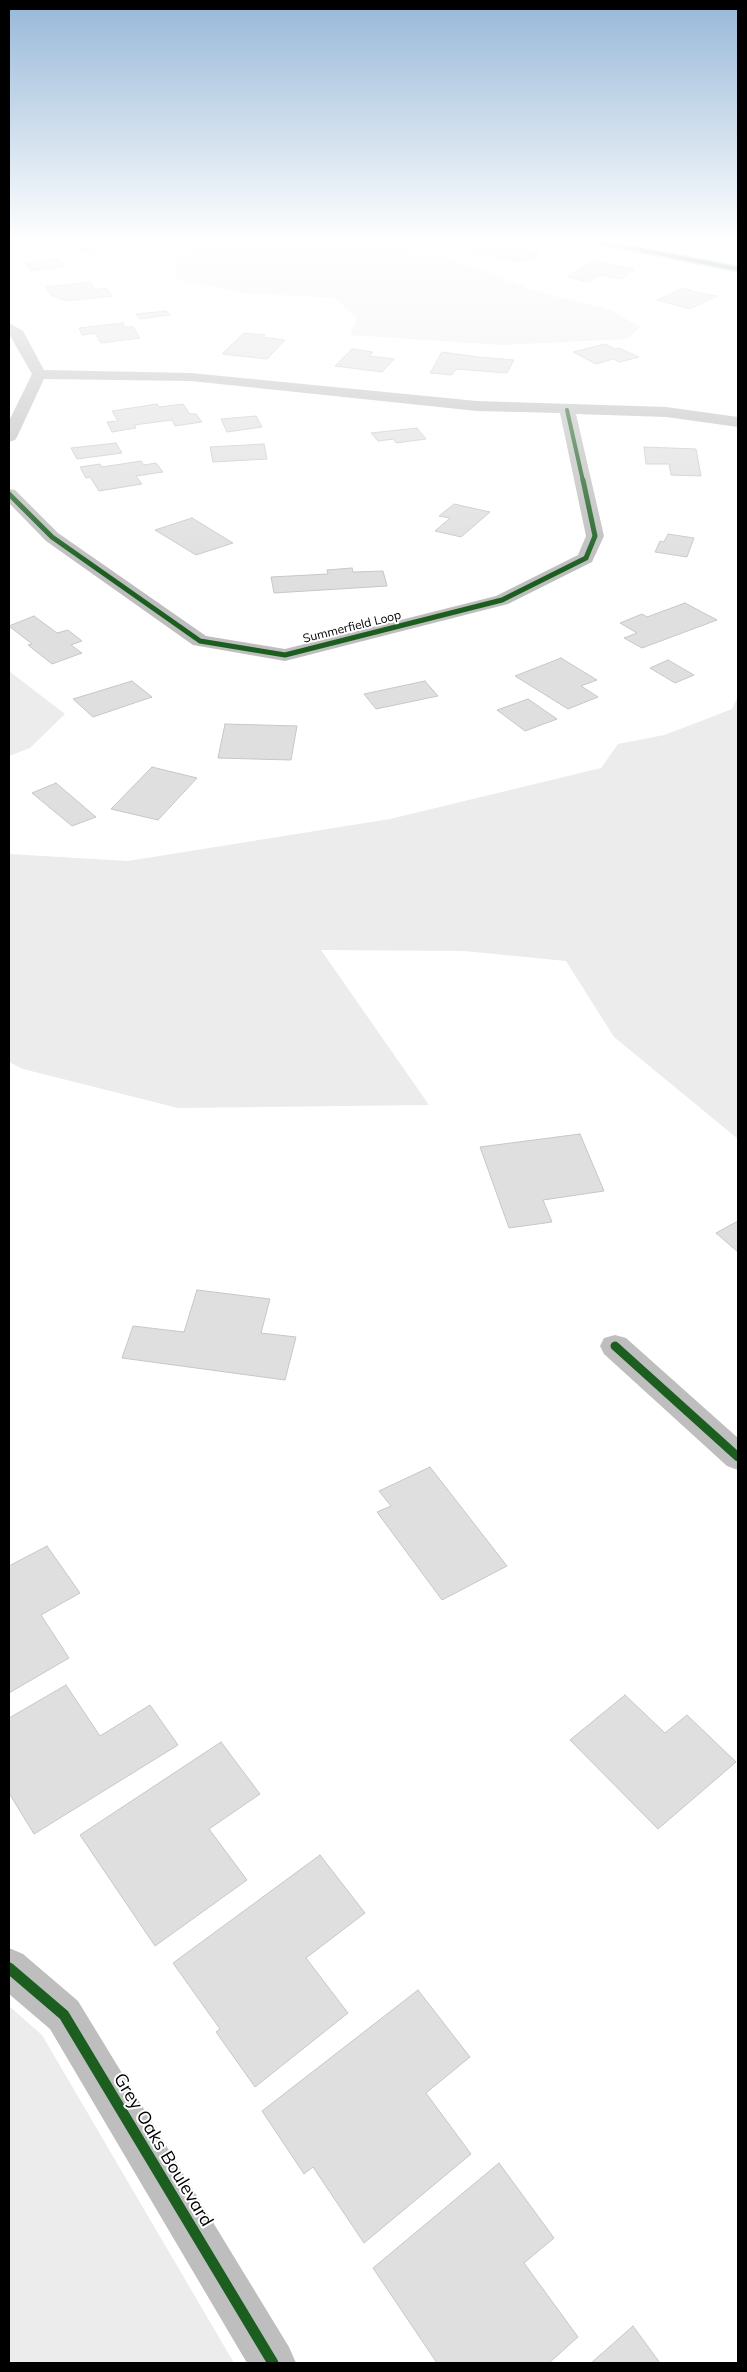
<!DOCTYPE html>
<style>
body{margin:0}
#map{position:relative;width:747px;height:2372px;overflow:hidden;background:#fff;font-family:Mulish,sans-serif}
canvas{display:block}
.frame{position:absolute;inset:0;border:10px solid #000;pointer-events:none}
</style>
<div id="map">
<canvas width="747" height="2372"></canvas>
<div class="frame"></div>
</div>
<script>
const ctx = document.querySelector('canvas').getContext('2d');
ctx.lineJoin = 'round';
function fillPath(path, color) {
  ctx.fillStyle = color;
  ctx.fill(path, 'evenodd');
}
function poly(rows) {
  const path = new Path2D();
  for (const r of rows) {
    path.moveTo(r[0], r[1]);
    for (let i = 2; i < r.length; i += 2) path.lineTo(r[i], r[i + 1]);
  }
  return path;
}
function trace(path, color, width, dash) {
  ctx.strokeStyle = color;
  ctx.lineWidth = width;
  ctx.lineCap = dash ? 'butt' : 'round';
  ctx.setLineDash(dash || []);
  ctx.stroke(path);
}
function drawText(font, color, halo, rows, align = 'center') {
  ctx.font = font + ' Mulish,sans-serif';
  ctx.lineWidth = 4;
  ctx.setLineDash([]);
  ctx.textBaseline = 'middle';
  ctx.strokeStyle = halo;
  ctx.fillStyle = color;
  for (const [text, x, y, turn = 0] of rows) {
    ctx.save();
    ctx.translate(x, y);
    ctx.rotate((+turn || 0) * Math.PI / 180);
    ctx.textAlign = isNaN(turn) ? turn : align;
    if (halo) ctx.strokeText(text, 0, 0);
    ctx.fillText(text, 0, 0);
    ctx.restore();
  }
}
const green = poly([
 [214,242,360,242,373,248,443,257,489,272,532,290,611,310,640,327,627,339,502,345,350,335,357,318,335,298,243,293,175,279,176,260],
 [9,671,65,714,30,748,9,756],
 [738,696,738,1139,614,1037,566,961,464,951,321,950,429,1105,178,1108,23,1069,9,1062,9,854,128,861,390,819,601,768,618,744,664,735,696,723,732,709],
 [9,2006,42,2035,234,2363,9,2363]
]);
const building = poly([
 [83,242,118,242,121,243,89,253,68,247,83,242],
 [397,242,446,242,433,250,395,243,397,242],
 [490,244,516,251,521,249,540,253,522,262,474,252,490,244],
 [59,259,65,266,30,271,25,263,59,259],
 [593,261,635,269,621,279,600,275,589,282,567,277,593,261],
 [90,282,95,290,106,288,112,296,66,301,51,295,46,287,90,282],
 [683,288,699,293,718,296,689,309,657,300,683,288],
 [166,311,170,315,140,319,136,314,166,311],
 [123,323,125,327,133,327,140,338,101,343,95,333,82,335,79,328,123,323],
 [244,333,265,335,263,337,285,340,267,359,222,354,244,333],
 [605,344,615,349,619,348,639,357,620,362,613,359,596,364,573,352,605,344],
 [352,349,373,352,369,356,394,359,382,372,335,366,352,349],
 [442,352,478,357,514,360,507,373,456,369,452,375,430,373,442,352],
 [157,404,159,407,183,404,190,414,196,414,202,422,175,426,172,420,134,425,136,428,112,432,107,422,118,421,112,411,157,404],
 [256,416,262,427,227,432,221,419,256,416],
 [417,428,426,439,396,443,394,439,378,441,371,433,417,428],
 [116,443,122,453,77,459,71,448,116,443],
 [264,444,267,459,213,462,210,447,264,444],
 [644,447,696,449,701,476,671,475,669,464,646,464,644,447],
 [141,461,144,465,156,463,163,472,136,476,142,484,99,491,90,477,86,478,80,467,100,464,102,467,141,461],
 [454,504,490,512,461,537,435,531,450,518,439,516,454,504],
 [192,518,233,543,196,555,155,530,192,518],
 [668,534,694,538,687,557,655,552,660,541,664,542,668,534],
 [352,568,353,572,383,571,387,586,274,593,271,577,328,574,327,570,352,568],
 [685,603,717,620,642,648,624,638,637,633,620,623,642,614,647,617,685,603],
 [34,616,57,633,68,630,82,641,71,645,82,653,52,664,28,645,32,644,9,626,34,616],
 [561,658,597,680,581,686,598,697,568,709,515,676,561,658],
 [668,660,694,675,675,683,650,668,668,660],
 [132,681,152,697,93,717,73,699,132,681],
 [425,681,438,696,376,709,364,694,425,681],
 [528,699,557,719,525,731,497,710,528,699],
 [225,724,297,726,291,760,218,758,225,724],
 [152,767,197,778,158,820,111,809,152,767],
 [56,783,96,817,72,826,32,793,56,783],
 [580,1134,604,1191,543,1200,552,1222,509,1228,480,1147,580,1134],
 [738,1221,738,1252,716,1233,738,1221],
 [197,1290,270,1299,261,1333,296,1337,285,1380,122,1358,133,1326,184,1332,197,1290],
 [430,1467,507,1566,442,1600,377,1512,391,1506,379,1491,430,1467],
 [47,1546,80,1593,41,1615,69,1658,9,1693,9,1566,47,1546],
 [66,1685,100,1736,150,1705,178,1745,34,1834,9,1793,9,1718,66,1685],
 [625,1695,665,1733,687,1715,736,1762,658,1829,570,1740,625,1695],
 [221,1742,260,1794,209,1829,247,1880,155,1946,80,1835,221,1742],
 [320,1855,365,1913,306,1958,348,2013,255,2087,216,2032,220,2029,173,1963,320,1855],
 [418,1990,470,2057,426,2093,471,2154,364,2243,313,2167,304,2174,262,2111,418,1990],
 [499,2163,554,2238,524,2263,578,2337,549,2363,437,2363,373,2268,499,2163],
 [633,2326,660,2363,591,2363,633,2326]
]);
const minor = poly([
 [595,242,620,242,738,265,738,273,601,246,595,242],
 [9,323,23,331,44,370,191,373,477,401,666,407,738,417,738,427,666,417,576,414,604,536,592,562,508,604,285,661,193,645,46,541,9,503,9,489,15,490,58,533,206,636,285,649,496,596,578,555,586,536,560,413,477,411,191,381,44,379,17,437,15,440,9,442,9,421,32,374,9,334,9,323],
 [615,1335,626,1338,738,1438,738,1470,727,1466,604,1354,600,1346,604,1338,615,1335],
 [9,1948,23,1954,78,2001,289,2347,296,2363,247,2363,50,2029,9,1994,9,1948]
]);
const cyclewayFar3 = poly([
 [601,242,738,269],
 [567,410,583,481]
]);
const cyclewayFar2 = poly([
 [9,494,52,537,200,641,285,655,502,600,586,558,595,536,583,480]
]);
const cyclewayFar1 = poly([
 [615,1346,738,1457]
]);
const cycleway = poly([
 [9,1968,64,2015,273,2363]
]);
const farStreetnames = [
 ["Summerfield Loop",352,627,-14]
];
const nearStreetnames = [
 ["Grey Oaks Boulevard",163,2150,59]
];
fillPath(green, '#ececec');
fillPath(building, '#dfdfdf');
trace(building, '#c7c7c7', 1);
fillPath(minor, '#bebebe');
trace(cyclewayFar3, '#1b5e20', 4);
trace(cyclewayFar2, '#1b5e20', 5);
trace(cyclewayFar1, '#1b5e20', 9);
trace(cycleway, '#1b5e20', 11);
const sky = ctx.createLinearGradient(0, 0, 0, 574);
sky.addColorStop(0, '#97b8d8');
sky.addColorStop(0.42, '#fff');
sky.addColorStop(1, '#ffffff00');
ctx.fillStyle = sky;
ctx.fillRect(0, 0, 747, 574);
drawText('12px', '#000', '#fff', farStreetnames);
drawText('18px', '#000', '#fff', nearStreetnames);
</script>
